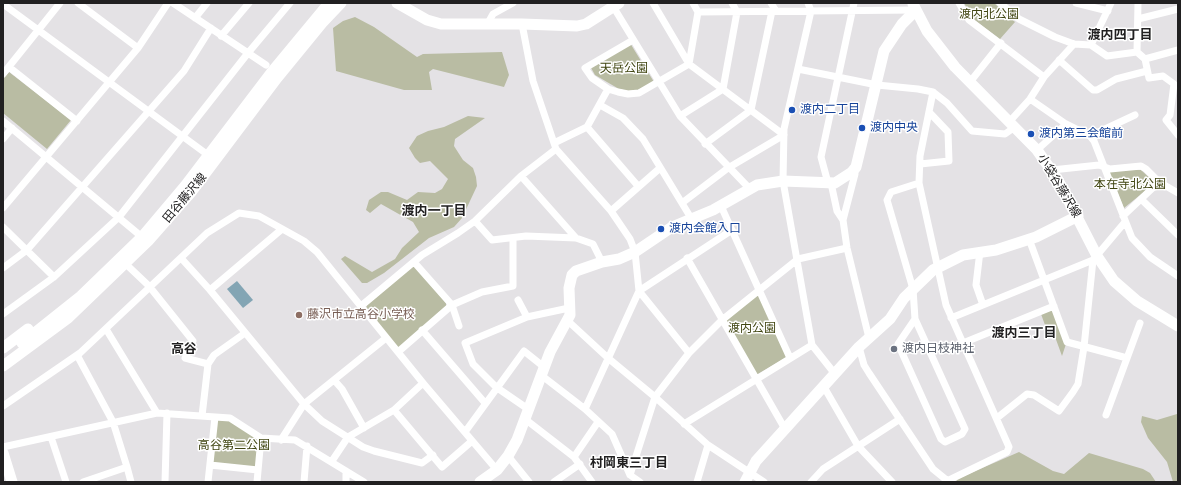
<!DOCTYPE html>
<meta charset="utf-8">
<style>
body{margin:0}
#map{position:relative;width:1181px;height:485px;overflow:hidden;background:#e4e2e5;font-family:"IBM Plex Sans",sans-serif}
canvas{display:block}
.frame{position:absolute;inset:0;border:4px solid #212021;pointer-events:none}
</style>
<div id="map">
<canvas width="1181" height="485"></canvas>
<div class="frame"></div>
</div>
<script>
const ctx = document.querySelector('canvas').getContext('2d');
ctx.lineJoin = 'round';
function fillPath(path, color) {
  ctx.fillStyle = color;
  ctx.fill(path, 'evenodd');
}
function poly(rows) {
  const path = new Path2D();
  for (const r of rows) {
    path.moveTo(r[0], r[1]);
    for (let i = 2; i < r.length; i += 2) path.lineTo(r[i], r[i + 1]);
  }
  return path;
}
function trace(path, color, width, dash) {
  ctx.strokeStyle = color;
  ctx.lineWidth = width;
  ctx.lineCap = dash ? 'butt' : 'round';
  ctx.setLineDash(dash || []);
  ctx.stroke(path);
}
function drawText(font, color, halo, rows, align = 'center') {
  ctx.font = font + ' "IBM Plex Sans","Noto Sans JP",sans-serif';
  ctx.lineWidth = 3;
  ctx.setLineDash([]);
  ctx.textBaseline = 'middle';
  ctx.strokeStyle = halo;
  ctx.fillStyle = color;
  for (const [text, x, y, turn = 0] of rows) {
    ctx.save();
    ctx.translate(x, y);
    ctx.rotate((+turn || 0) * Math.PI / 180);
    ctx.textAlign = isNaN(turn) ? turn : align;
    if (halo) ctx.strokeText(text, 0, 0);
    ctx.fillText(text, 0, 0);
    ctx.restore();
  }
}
const green = poly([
 [964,3,994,3,1015,22,1000,39,973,19],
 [355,17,374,27,417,57,423,54,502,52,509,75,504,87,433,69,429,72,432,90,404,90,336,71,333,28,343,21],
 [630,43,654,82,638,90,628,91,619,89,595,75,590,66],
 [9,72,71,120,47,149,3,113,3,79],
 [468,116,485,118,455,139,454,146,463,160,473,168,476,177,477,186,462,218,454,227,429,238,384,273,367,283,362,283,341,259,345,256,372,272,395,259,402,248,419,232,413,222,381,204,370,213,366,210,369,200,381,192,388,192,407,200,418,192,435,193,442,189,448,179,430,161,420,163,415,158,409,148,417,136,428,131,444,127],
 [1108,170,1141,170,1155,183,1124,208],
 [412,267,415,267,446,303,446,306,400,347,397,348,366,308,367,305],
 [758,294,787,357,756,375,726,321],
 [1052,310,1066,344,1062,356,1054,334,1049,336,1041,314],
 [1177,414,1178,482,1173,482,1167,462,1148,438,1141,422,1142,416,1157,420],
 [217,420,230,421,259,439,256,467,213,463],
 [1019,452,1053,471,1064,474,1089,453,1143,469,1150,473,1156,482,956,482,957,479]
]);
const water = poly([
 [237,281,253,300,243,308,227,289]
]);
const street = poly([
 [78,3,138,48],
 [173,3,266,65],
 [611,3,680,116,749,188],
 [653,3,689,64,784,135,728,168,682,203],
 [808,3,811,11,784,129,783,181,812,345,835,374],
 [959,3,969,20,1044,77],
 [1000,3,1019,19,1055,37,1074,44,1091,45,1107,56,1137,52],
 [1076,3,1108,11],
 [1138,3,1137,52,1145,59,1178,50],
 [3,4,208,155],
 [698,12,916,10],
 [195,18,207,3],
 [1138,19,1178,9],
 [488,23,493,14,513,3],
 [522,24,533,81,556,149,611,211,630,239,635,252,639,291,689,353],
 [221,36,249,3],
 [633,40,585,68,592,78,608,89,618,92,628,94,639,93,689,64,698,12,693,3],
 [1091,45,1111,3],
 [1145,59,1149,78,1163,76,1174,84,1170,115,1166,120,1178,135],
 [1059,60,1093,90,1097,90,1116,79,1147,71],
 [9,67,77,121],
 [798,69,877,85,918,89,933,92,947,103,972,131,1005,134,1015,127],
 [3,74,60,3],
 [970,82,1001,43],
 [933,92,920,156,919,183,946,305,1009,447,1007,452,945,482],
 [1030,99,1066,124,1090,136,1094,141,1132,238,1150,257,1178,276],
 [600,105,623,118,643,139,691,218],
 [680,116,723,89,737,12,732,3],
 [3,121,142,237],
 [1010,121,1030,99,1044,77,1074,44],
 [587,127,638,186],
 [1090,136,1135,115],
 [3,139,12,128],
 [554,143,587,127,608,89],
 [705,144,751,110,772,11,776,11,771,3],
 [1037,150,1066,124],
 [920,164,949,161,948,132,929,112],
 [1052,170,1099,165,1110,169,1141,166,1146,169,1159,182,1178,193],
 [852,172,855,174,843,220,847,248,869,338],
 [521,176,576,238],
 [1141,199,1178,235],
 [721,206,790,358],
 [3,208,138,48,168,3],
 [611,211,660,168],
 [1123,216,1159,182],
 [843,220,837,211,831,183,828,183,821,157,854,3],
 [475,221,492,240,526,236,576,238,593,244,602,262],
 [3,227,54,277],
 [1029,239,1067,342,1127,358],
 [980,251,976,285,983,305],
 [181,258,210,290,304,404,322,421,363,447,374,451,422,463,433,455],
 [687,258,785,429],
 [414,262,452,305,459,326],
 [129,267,149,286,193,341,185,358,208,364,214,355,245,333],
 [3,268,27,250,184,71,211,28],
 [210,290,282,229],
 [518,300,527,317],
 [361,306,422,255,458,233,475,221,521,176,556,149],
 [3,314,54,277,119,217,248,53,290,3],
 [951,318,1093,260,1125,222],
 [915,319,898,344,941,439,945,442,962,434,965,429,915,319,913,289,887,200,891,192,919,183],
 [568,321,608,358,655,397,708,445,764,482],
 [106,329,157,413],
 [422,330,485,403],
 [963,343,1054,306],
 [859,347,864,365,869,373,933,469,949,482],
 [398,352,452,305,482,292,513,286,513,238],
 [77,355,113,422,127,467,83,482],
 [541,375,585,409,612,434,630,475,640,482],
 [334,380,342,389,364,428],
 [824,387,858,446,892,482],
 [3,406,80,353,207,233,239,213,259,216,304,241,317,252,423,383,497,470],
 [528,409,496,387,473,364,465,343,527,317,569,308],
 [585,409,639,291,732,230],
 [394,410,442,467,472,441],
 [1106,415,1140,323],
 [202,416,208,364],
 [997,418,1027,394,1034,395,1059,411,1073,392,1078,384,1084,347,1093,260],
 [525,419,574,457,592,482],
 [684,424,812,345],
 [465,432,524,351,544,367],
 [51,437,66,482],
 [281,440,304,404,386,338],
 [3,447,157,413,230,418,261,438,295,440,364,482],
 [508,456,529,482],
 [574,457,598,422],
 [332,461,348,437,394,410,423,383],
 [210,465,258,470],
 [127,467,131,482],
 [630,475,655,397,689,353,722,320,798,259,847,248],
 [165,482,167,413],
 [208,482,215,417],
 [257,482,261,438],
 [304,482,307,446],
 [346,482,346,471],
 [554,482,580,464],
 [697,482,708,445],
 [811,482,823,469,900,419]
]);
const secondary = poly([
 [397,3,427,20,441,24,522,24,577,26,586,24,619,3],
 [913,4,927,31,955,67,1037,150,1058,180,1097,256,1114,281,1137,301,1178,326],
 [22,343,81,296,142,237,185,186,271,73,329,3],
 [3,348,28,329],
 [3,366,68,318,148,241,192,191,277,78,322,23,341,3],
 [3,453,12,482],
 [480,482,497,470,508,456,517,440,550,352,570,315,569,288,572,275,576,271,602,262,619,259,635,252,672,227,713,210,757,185,783,181,835,183,852,172,856,167,884,51,902,24,916,10],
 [745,482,756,461,859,347,890,319,904,298,933,270,963,255,996,250,1036,237,1078,216]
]);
const markers = [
 [792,110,4,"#1a4fb4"],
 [862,128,4,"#1a4fb4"],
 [1031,134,4,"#1a4fb4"],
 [661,229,4,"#1a4fb4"],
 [299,315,4,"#8d6e63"],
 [894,349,4,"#6b7280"]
];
const parkNames = [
 ["渡内北公園",989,15],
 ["天岳公園",624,69],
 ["本在寺北公園",1130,185],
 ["渡内公園",752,329],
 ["高谷第二公園",234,446]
];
const transitNames = [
 ["渡内二丁目",800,110],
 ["渡内中央",870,128],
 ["渡内第三会館前",1039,134],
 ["渡内会館入口",669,229]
];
const streetNames = [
 ["小袋谷藤沢線",1059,186,59],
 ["田谷藤沢線",185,198,-50]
];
const educationNames = [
 ["藤沢市立高谷小学校",307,315]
];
const worshipNames = [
 ["渡内日枝神社",902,349]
];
const neighbourhoodNames = [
 ["渡内四丁目",1120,35],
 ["渡内一丁目",434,211],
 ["渡内三丁目",1024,333],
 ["高谷",184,349],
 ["村岡東三丁目",629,463]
];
fillPath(green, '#b9bca3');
fillPath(water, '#83a5b4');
trace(street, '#fff', 7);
trace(secondary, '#fff', 11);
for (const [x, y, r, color] of markers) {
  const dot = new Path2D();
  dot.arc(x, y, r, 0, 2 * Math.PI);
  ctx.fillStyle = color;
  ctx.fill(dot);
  trace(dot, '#fff', 1.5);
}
drawText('12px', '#414612', '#fff', parkNames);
drawText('12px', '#164399', '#fff', transitNames, 'left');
drawText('12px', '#212021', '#fff', streetNames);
drawText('12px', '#785e54', '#fff', educationNames, 'left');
drawText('12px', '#5b616d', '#fff', worshipNames, 'left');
drawText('bold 13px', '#212021', '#fff', neighbourhoodNames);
</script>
